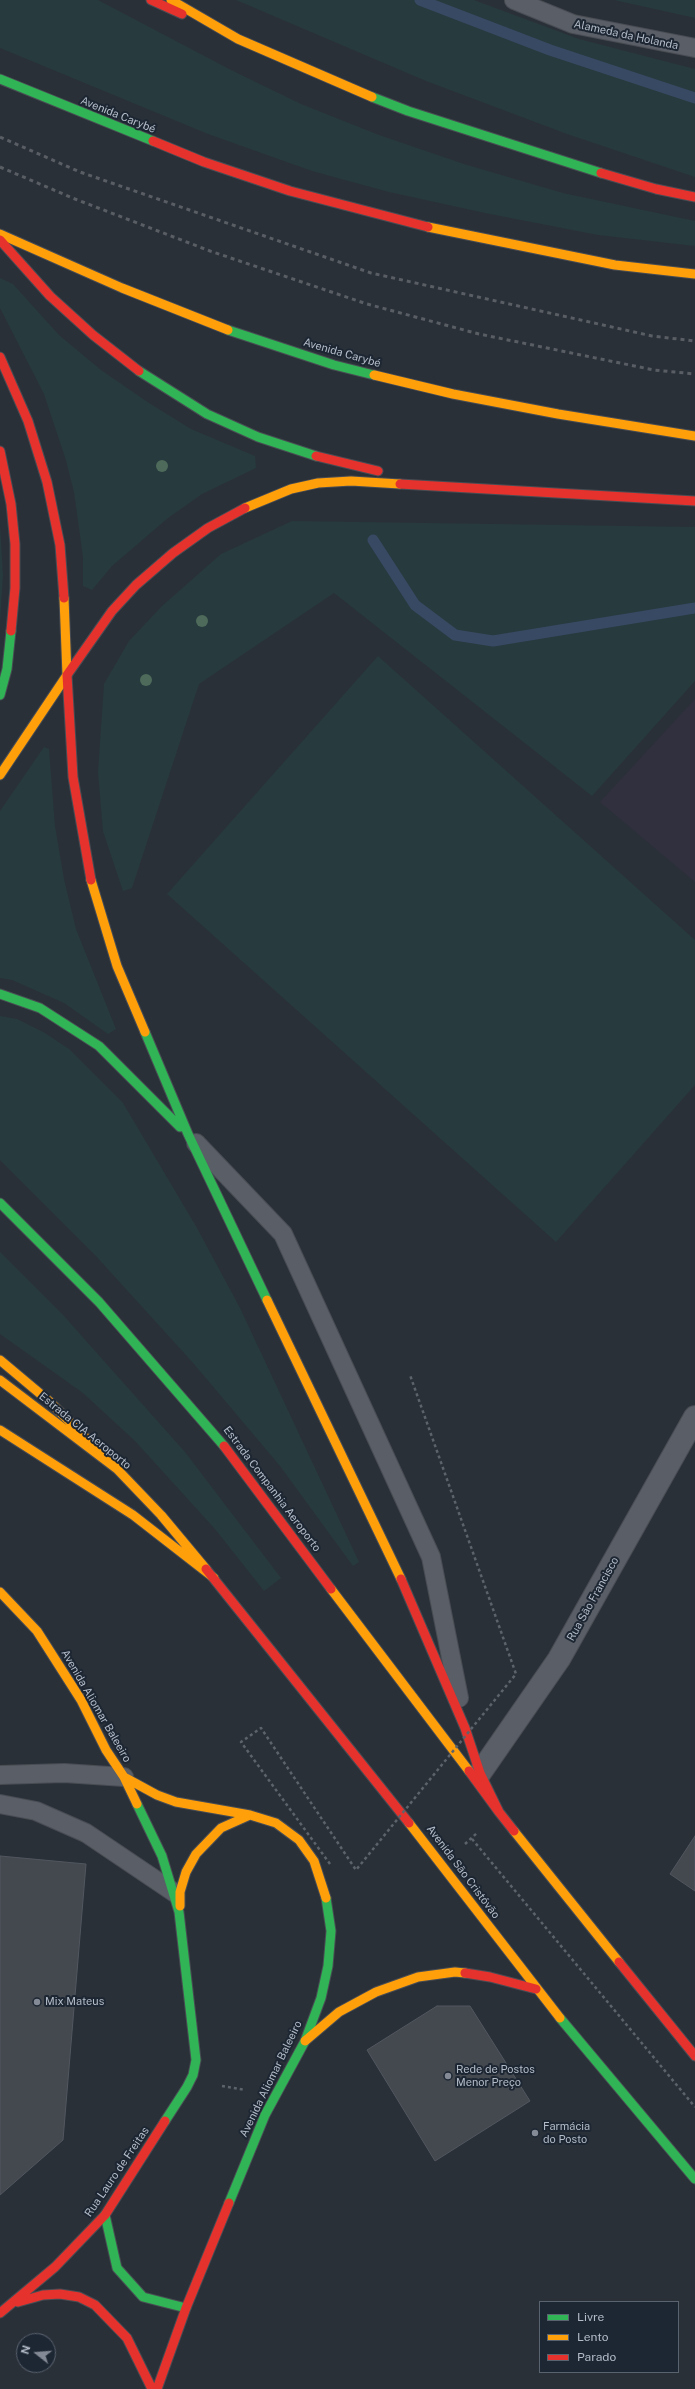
<!DOCTYPE html>
<meta charset="utf-8">
<style>
body{margin:0}
#map{position:relative;width:695px;height:2389px;overflow:hidden;background:#2a3038;font-family:"Public Sans",sans-serif}
canvas{display:block}
.legend{position:absolute;left:539px;top:2301px;width:140px;height:72px;box-sizing:border-box;background:#1d2633;border:1px solid #59626f;margin:0;padding:5px 7px;list-style:none;font-size:12px;color:#b4bcc9}
.legend li{display:flex;align-items:center;gap:8px;height:20px}
.legend b{width:20px;border:1px solid #59626f}
.north{position:absolute;left:16px;top:2333px;width:40px;height:40px;box-sizing:border-box;background:#1d2633;border:1px solid #59626f;border-radius:50%;rotate:287deg;font-size:11px;font-weight:700;line-height:16px;text-align:center;color:#b4bcc9}
.north::after{content:'';display:block;margin:auto;width:14px;height:18px;background:#848b96;clip-path:polygon(50% 0,100% 100%,50% 72%,0 100%)}
</style>
<div id="map">
<canvas width="695" height="2389"></canvas>
<ul class="legend">
<li><b style="height:5px;background:#30b455"></b>Livre</li>
<li><b style="height:5px;background:#ff9f0a"></b>Lento</li>
<li><b style="height:5px;background:#e5322d"></b>Parado</li>
</ul>
<div class="north">N</div>
</div>
<script>
const ctx = document.querySelector('canvas').getContext('2d');
ctx.lineJoin = 'round';
function fillPath(path, color) {
  ctx.fillStyle = color;
  ctx.fill(path, 'evenodd');
}
function poly(rows) {
  const path = new Path2D();
  for (const r of rows) {
    path.moveTo(r[0], r[1]);
    for (let i = 2; i < r.length; i += 2) path.lineTo(r[i], r[i + 1]);
  }
  return path;
}
function trace(path, color, width, dash) {
  ctx.strokeStyle = color;
  ctx.lineWidth = width;
  ctx.lineCap = dash ? 'butt' : 'round';
  ctx.setLineDash(dash || []);
  ctx.stroke(path);
}
function drawText(font, color, halo, rows, align = 'center') {
  ctx.font = font + ' "Public Sans",sans-serif';
  ctx.lineWidth = 4;
  ctx.setLineDash([]);
  ctx.textBaseline = 'middle';
  ctx.strokeStyle = halo;
  ctx.fillStyle = color;
  for (const [text, x, y, turn = 0] of rows) {
    ctx.save();
    ctx.translate(x, y);
    ctx.rotate((+turn || 0) * Math.PI / 180);
    ctx.textAlign = isNaN(turn) ? turn : align;
    if (halo) ctx.strokeText(text, 0, 0);
    ctx.fillText(text, 0, 0);
    ctx.restore();
  }
}
const medical = poly([
 [695,699,695,882,600,802]
]);
const green = poly([
 [0,0,98,0,231,70,301,104,379,135,467,165,563,193,695,221,695,246,598,235,485,213,389,192,312,171,208,134,0,48],
 [236,0,474,0,579,39,695,69,695,177,567,134,426,81],
 [614,0,695,0,695,18],
 [0,278,13,284,59,335,101,370,149,403,191,429,255,456,256,468,202,494,168,518,112,566,92,590,83,586,83,557,74,492,65,457,44,394,0,308],
 [292,521,695,527,695,681,592,796,334,593,199,684,132,888,123,891,103,831,98,772,104,684,129,641,162,606,221,554],
 [0,525,3,575,0,623],
 [378,656,695,940,695,1085,556,1242,167,894],
 [44,747,49,749,55,826,64,879,76,929,116,1029,108,1034,64,1003,12,980,0,978,0,811],
 [0,1016,17,1019,45,1033,69,1049,123,1103,197,1228,240,1308,359,1562,353,1566,280,1466,194,1364,95,1255,0,1160],
 [0,1252,64,1316,185,1452,281,1578,264,1591,215,1529,135,1441,83,1393,0,1334]
]);
const stream = poly([
 [420,0,550,50,695,98],
 [373,540,415,605,455,635,493,641,695,608]
]);
const building = poly([
 [695,1836,695,1891,670,1874,695,1836],
 [0,1856,86,1864,63,2140,0,2195,0,1856],
 [437,2006,470,2006,530,2101,435,2161,367,2050,437,2006]
]);
const path = poly([
 [472,1839,695,2107],
 [465,1844,477,1833],
 [222,2086,245,2090]
]);
const lane = poly([
 [514,0,573,24,695,48],
 [196,1143,283,1234,431,1557,459,1698],
 [0,1775,64,1773,124,1777],
 [0,1804,36,1811,86,1833,175,1893]
]);
const street = poly([
 [480,1773,559,1659,695,1417]
]);
const fast = poly([
 [0,79,153,141],
 [372,97,408,111,601,173],
 [228,330,334,365,374,375],
 [139,371,207,414,258,437,316,456],
 [0,695,7,669,11,631],
 [0,994,40,1008,99,1046,180,1127],
 [145,1032,188,1134,267,1300],
 [0,1203,99,1302,224,1446],
 [137,1804,162,1856,179,1912,196,2060,193,2075,187,2087,165,2121],
 [560,2018,695,2179],
 [229,2203,265,2115,305,2041,321,1998,328,1966,331,1931,326,1898],
 [105,2215,117,2268,143,2297,186,2308]
]);
const slow = poly([
 [171,0,238,39,372,97],
 [428,227,615,265,695,274],
 [0,234,122,288,228,330],
 [374,375,453,394,558,414,695,436],
 [245,508,291,489,318,483,351,481,400,484],
 [0,775,67,675,64,598],
 [91,880,117,966,145,1032],
 [267,1300,401,1579],
 [0,1360,50,1402,117,1469,161,1515,206,1569],
 [0,1380,117,1469],
 [0,1430,133,1515,214,1578],
 [331,1589,469,1771],
 [0,1592,37,1631,81,1700,106,1750,124,1777,137,1804],
 [124,1777,157,1795,176,1802,250,1815,276,1823,299,1840,314,1861,326,1898],
 [409,1823,560,2018],
 [514,1831,619,1962],
 [180,1906,180,1892,186,1872,196,1854,221,1828,250,1815],
 [305,2041,339,2012,376,1992,418,1977,455,1972,465,1973]
]);
const jam = poly([
 [151,0,182,14],
 [153,141,204,162,290,191,428,227],
 [601,173,656,189,695,197],
 [0,240,50,296,93,335,139,371],
 [0,357,28,421,47,482,60,545,64,598],
 [0,451,11,504,15,544,15,588,11,631],
 [316,456,378,471],
 [400,484,695,501],
 [67,675,112,611,136,585,173,553,208,528,245,508],
 [67,675,73,777,91,880],
 [224,1446,331,1589],
 [206,1569,409,1823],
 [401,1579,465,1728,480,1773,499,1812,514,1831],
 [469,1771,499,1812],
 [619,1962,695,2056],
 [465,1973,490,1977,536,1989],
 [18,2302,43,2295,60,2294,79,2297,95,2305,127,2338,152,2389],
 [0,2313,55,2267,105,2215,165,2121],
 [157,2389,186,2308,229,2203]
]);
const rail = poly([
 [0,137,80,172,371,273,652,336,695,341],
 [0,167,75,199,210,251,367,304,479,334,654,370,695,374]
]);
const pathBridge = poly([
 [330,1864,241,1742,261,1728,356,1870,516,1674,410,1375]
]);
const trees = [
 [162,466],
 [202,621],
 [146,680]
];
const markers = [
 [37,2002,4,"#848b96"],
 [448,2076,4,"#848b96"],
 [535,2133,4,"#848b96"]
];
const streetNames = [
 ["Alameda da Holanda",626,35,12],
 ["Avenida Carybé",118,115,22],
 ["Avenida Carybé",342,353,16],
 ["Estrada CIA Aeroporto",85,1431,39],
 ["Estrada Companhia Aeroporto",272,1489,53],
 ["Rua São Francisco",593,1599,-61],
 ["Avenida Aliomar Baleeiro",96,1706,60],
 ["Avenida São Cristóvão",463,1872,53],
 ["Avenida Aliomar Baleeiro",271,2079,-64],
 ["Rua Lauro de Freitas",117,2172,-56]
];
const poiNames = [
 ["Mix Mateus",45,2002],
 ["Rede de Postos",456,2070],
 ["Menor Preço",456,2083],
 ["Farmácia",543,2127],
 ["do Posto",543,2140]
];
fillPath(medical, '#31303e');
fillPath(green, '#273a3e');
trace(stream, '#384963', 11);
fillPath(building, '#444950');
trace(building, '#52575f', 1);
trace(lane, '#484c53', 20);
trace(street, '#484c53', 24);
trace(fast, '#484c53', 11);
trace(slow, '#484c53', 11);
trace(jam, '#484c53', 11);
trace(path, '#5d636a', 2.5, [3, 3]);
trace(lane, '#5a5e66', 18);
trace(street, '#5a5e66', 22);
trace(fast, '#30b455', 9);
trace(slow, '#ff9f0a', 9);
trace(jam, '#e5322d', 9);
trace(rail, '#595d64', 3, [4, 4]);
trace(pathBridge, '#5d636a', 2.5, [3, 3]);
ctx.fillStyle = '#4e6a5a';
for (const [x, y] of trees) {
  ctx.beginPath();
  ctx.arc(x, y, 6, 0, 2 * Math.PI);
  ctx.fill();
}
for (const [x, y, r, color] of markers) {
  const dot = new Path2D();
  dot.arc(x, y, r, 0, 2 * Math.PI);
  ctx.fillStyle = color;
  ctx.fill(dot);
  trace(dot, '#1d2633', 1.5);
}
drawText('11px', '#b4bcc9', '#1d2633', streetNames);
drawText('11px', '#b4bcc9', '#1d2633', poiNames, 'left');
</script>
